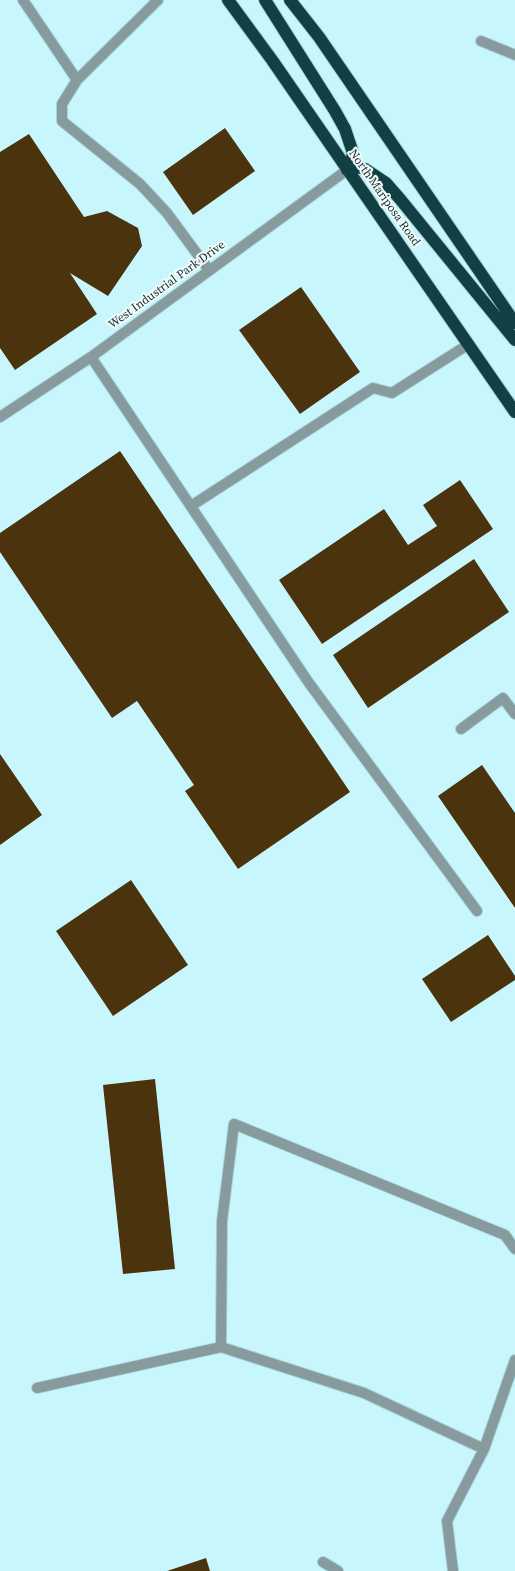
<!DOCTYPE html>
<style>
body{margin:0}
canvas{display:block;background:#c7f7fd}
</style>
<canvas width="515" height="1571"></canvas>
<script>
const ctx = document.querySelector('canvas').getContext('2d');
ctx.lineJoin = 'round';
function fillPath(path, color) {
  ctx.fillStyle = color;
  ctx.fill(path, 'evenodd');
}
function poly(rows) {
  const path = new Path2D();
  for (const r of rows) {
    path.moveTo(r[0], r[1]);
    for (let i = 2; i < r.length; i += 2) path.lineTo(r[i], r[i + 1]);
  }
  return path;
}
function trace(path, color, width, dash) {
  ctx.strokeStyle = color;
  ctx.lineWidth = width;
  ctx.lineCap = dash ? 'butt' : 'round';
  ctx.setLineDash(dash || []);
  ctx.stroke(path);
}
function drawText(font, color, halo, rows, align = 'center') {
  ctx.font = font + ' "Source Serif 4",serif';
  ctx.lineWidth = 4;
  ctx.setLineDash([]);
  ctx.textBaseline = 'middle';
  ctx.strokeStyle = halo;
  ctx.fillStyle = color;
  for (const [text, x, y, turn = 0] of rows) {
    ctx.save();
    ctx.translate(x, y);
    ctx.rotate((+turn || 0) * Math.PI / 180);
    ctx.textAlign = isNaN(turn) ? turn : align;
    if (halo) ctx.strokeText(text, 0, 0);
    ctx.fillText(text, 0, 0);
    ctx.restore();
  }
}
const building = poly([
 [225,128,255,171,193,215,163,172],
 [29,134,84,217,107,211,138,228,142,246,108,296,70,273,97,314,15,370,0,348,0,152],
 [301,287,360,372,300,414,239,330],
 [120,451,350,792,238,869,185,791,194,785,137,701,112,718,0,552,0,533],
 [460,480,493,529,322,644,279,580,384,509,408,545,437,526,423,505],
 [474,559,509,612,368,708,333,655],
 [0,754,42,815,0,845],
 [482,765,515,813,515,908,438,796],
 [131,880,188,965,113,1016,56,931],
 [488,935,515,976,515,980,451,1022,422,979],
 [155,1079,175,1269,123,1274,103,1085],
 [206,1558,210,1571,167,1571]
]);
const minor = poly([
 [23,0,77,80],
 [158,0,77,80,62,104,62,121,140,184,167,213,209,270],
 [481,41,515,55],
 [91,357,309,683,477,911],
 [0,417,91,357,347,170],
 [191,506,373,388,392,393,469,344],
 [461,729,503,698,515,714],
 [221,1347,364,1393,484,1449],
 [37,1388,221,1347,222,1221,234,1124,505,1235,515,1249],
 [323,1562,338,1571],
 [453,1571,447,1521,484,1449,515,1360]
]);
const highway = poly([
 [228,0,272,60,515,412],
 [265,0,335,111,345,129,353,153,351,162,347,170],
 [290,0,319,37,515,323],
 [347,170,356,167,365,169,386,183,400,199,515,340]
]);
const streetNames = [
 ["North Mariposa Road",384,198,55],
 ["West Industrial Park Drive",167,285,-36]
];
fillPath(building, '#4b340d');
trace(minor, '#a8d2d8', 12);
trace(highway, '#a8d2d8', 14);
trace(minor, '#879a9d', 10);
trace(highway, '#113f44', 12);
drawText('12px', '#192c2e', '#f2fcfd', streetNames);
</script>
